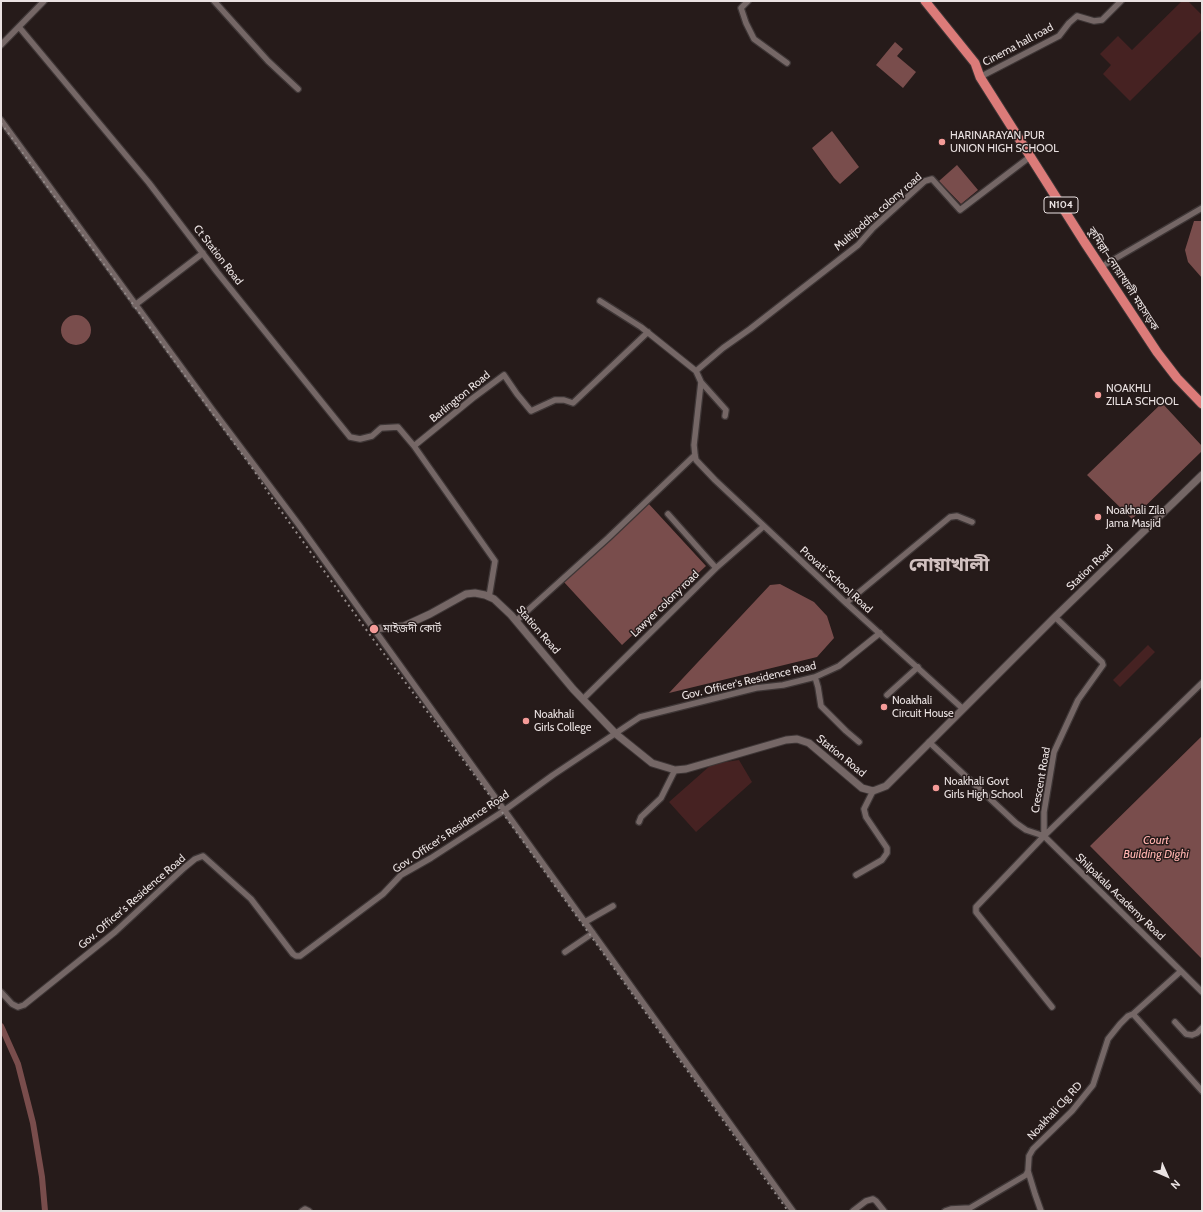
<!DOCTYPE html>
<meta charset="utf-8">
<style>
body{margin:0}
#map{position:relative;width:1203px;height:1212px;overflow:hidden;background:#261b1a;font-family:Cabin,sans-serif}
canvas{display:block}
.frame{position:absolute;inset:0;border:2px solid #eae2e2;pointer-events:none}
.north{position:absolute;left:1147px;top:1156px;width:40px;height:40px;-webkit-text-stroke:3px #261b1a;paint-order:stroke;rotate:135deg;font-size:11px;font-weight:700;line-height:16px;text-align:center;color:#eae2e2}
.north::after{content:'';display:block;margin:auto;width:14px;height:18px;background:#eae2e2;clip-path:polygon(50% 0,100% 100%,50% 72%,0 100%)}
</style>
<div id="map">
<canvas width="1203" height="1212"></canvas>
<div class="frame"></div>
<div class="north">N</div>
</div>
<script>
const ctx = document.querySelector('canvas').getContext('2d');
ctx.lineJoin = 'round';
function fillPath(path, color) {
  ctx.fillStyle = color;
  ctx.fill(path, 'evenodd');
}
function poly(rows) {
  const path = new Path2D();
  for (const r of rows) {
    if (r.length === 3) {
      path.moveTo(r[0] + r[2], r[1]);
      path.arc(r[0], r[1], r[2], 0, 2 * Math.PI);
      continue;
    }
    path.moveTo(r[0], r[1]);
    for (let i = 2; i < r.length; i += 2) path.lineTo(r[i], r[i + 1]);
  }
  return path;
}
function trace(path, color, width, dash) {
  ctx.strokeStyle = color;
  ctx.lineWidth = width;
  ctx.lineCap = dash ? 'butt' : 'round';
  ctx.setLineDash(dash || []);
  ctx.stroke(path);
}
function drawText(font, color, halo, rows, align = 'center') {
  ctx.font = font + ' Cabin,"Noto Sans Bengali",sans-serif';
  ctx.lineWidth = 3;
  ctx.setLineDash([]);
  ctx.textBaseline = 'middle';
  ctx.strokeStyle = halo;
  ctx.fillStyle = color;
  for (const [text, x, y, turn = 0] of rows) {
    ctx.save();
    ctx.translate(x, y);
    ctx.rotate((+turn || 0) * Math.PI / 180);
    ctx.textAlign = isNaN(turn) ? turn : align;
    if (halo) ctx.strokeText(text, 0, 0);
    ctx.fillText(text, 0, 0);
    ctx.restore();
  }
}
const green = poly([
 [1182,1,1188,1,1202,15,1202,30,1130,101,1103,74,1111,65,1100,54,1118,36,1132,50],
 [1148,645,1155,652,1120,687,1113,680],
 [739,760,752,782,696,832,669,802,712,764]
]);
const water = poly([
 [895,42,903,49,897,56,916,72,903,88,876,65],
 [832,131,859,167,840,184,834,178,812,148],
 [957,165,978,190,961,204,939,181],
 [1194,221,1202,221,1202,278,1188,262,1185,250],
 [76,330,15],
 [1162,403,1202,446,1202,451,1132,519,1087,475],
 [648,503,706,566,622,645,563,581],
 [780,584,814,602,827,616,834,638,817,657,669,693,770,585],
 [1202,736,1202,959,1090,846]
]);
const canal = poly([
 [1,1026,18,1064,33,1123,42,1177,45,1211]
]);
const minor = poly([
 [214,1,268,61,298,89],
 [748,1,741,8,746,23,754,39,787,63],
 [19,27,149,183,217,272,350,437,360,439,372,436,381,428,398,427,414,446],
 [1,45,44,1],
 [980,77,1059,36,1069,23,1077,16,1094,21,1102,20,1121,1],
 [1,120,212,409,299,525,793,1211],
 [1101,267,1202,208],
 [600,301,641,327,696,371,701,382,694,445,695,455,696,460,715,480,764,526,846,603,962,708],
 [135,305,203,253],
 [696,371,723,348,750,329,858,245,873,228,925,181,932,179,960,210,1031,156],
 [701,382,726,410,725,416],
 [668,514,716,568],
 [489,597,495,561,414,446,473,398,504,375,517,394,531,411,555,400,564,400,573,403,648,332],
 [846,603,950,517,957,516,972,522],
 [516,621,608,538,695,455],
 [815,677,818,687,821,706,846,731,859,742],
 [887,695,918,667],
 [583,699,716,568,764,526],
 [929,742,1016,823,1026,830,1044,836,1181,971],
 [639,822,641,817,661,798,675,770],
 [1044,836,1044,812,1054,752,1078,700,1103,665,1102,662,1055,617],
 [856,875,882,860,887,853,887,848,866,817,864,809,873,791],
 [585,922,613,906],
 [565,952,593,933],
 [1,992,12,1004,18,1007,24,1005,115,932,184,868,195,859,203,856,251,899,293,954,296,956,300,956,383,894,401,875,431,858,502,812,553,775,640,717,756,688,783,685,815,677,839,666,880,633],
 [1052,1007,976,912,976,907,1044,836,1202,683],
 [1133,1014,1181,971,1202,992],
 [1175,1022,1186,1034,1192,1035,1197,1033,1202,1028],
 [1028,1171,1035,1194,1041,1211],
 [302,1211,305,1209,309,1211],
 [853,1211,866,1201,873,1199,876,1201,884,1211],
 [945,1211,951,1209,970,1208,1026,1175,1028,1171,1029,1156,1033,1149,1072,1111,1093,1085,1108,1039,1120,1024,1128,1016,1133,1014,1202,1091]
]);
const tertiary = poly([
 [374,629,404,626,430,614,466,594,475,593,485,595,494,599,511,615,573,689,616,734,652,763,675,770,686,769,786,740,797,739,809,743,862,788,873,791,886,786,1055,617,1202,475]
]);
const trunk = poly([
 [925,1,975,63,980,77,1085,243,1157,352,1177,378,1202,404]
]);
const rail = poly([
 [1,123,253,469,271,497,370,635,502,812,788,1211]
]);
const markers = [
 [942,142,4,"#f59b98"],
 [1098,395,4,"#f59b98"],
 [1098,517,4,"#f59b98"],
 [374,629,5,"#f59b98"],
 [884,707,4,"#f59b98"],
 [526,721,4,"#f59b98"],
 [936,788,4,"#f59b98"]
];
const shields = [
 [1061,205,34]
];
const shieldNames = [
 ["N104",1061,205]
];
const streetNames = [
 ["Cinema hall road",1018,45,-28],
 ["Multijoddha colony road",878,212,-41],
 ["Ct Station Road",218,255,52],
 ["কুমিল্লা–নোয়াখালী মহাসড়ক",1123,279,57],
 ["Barlington Road",460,397,-39],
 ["Station Road",1090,568,-44],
 ["Provati School Road",836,580,42],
 ["Lawyer colony road",665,604,-44],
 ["Station Road",538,630,49],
 ["Gov. Officer's Residence Road",749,681,-13],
 ["Station Road",841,756,39],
 ["Crescent Road",1041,780,-80],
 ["Gov. Officer's Residence Road",451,832,-34],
 ["Shilpakala Academy Road",1120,897,44],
 ["Gov. Officer's Residence Road",132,902,-41],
 ["Noakhali Clg RD",1055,1111,-47]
];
const poiNames = [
 ["HARINARAYAN PUR",950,136],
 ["UNION HIGH SCHOOL",950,149],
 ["NOAKHLI",1106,389],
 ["ZILLA SCHOOL",1106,402],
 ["Noakhali Zila",1106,511],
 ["Jama Masjid",1106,524],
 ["মাইজদী কোর্ট",383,629],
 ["Noakhali",892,701],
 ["Circuit House",892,714],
 ["Noakhali",534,715],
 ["Girls College",534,728],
 ["Noakhali Govt",944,782],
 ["Girls High School",944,795]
];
const waterNames = [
 ["Court",1156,840],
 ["Building Dighi",1156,854]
];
const townNames = [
 ["নোয়াখালী",949,565]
];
fillPath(green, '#462222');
fillPath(water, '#794d4c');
trace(canal, '#794d4c', 6);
trace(minor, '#3e3636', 8);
trace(tertiary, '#3e3636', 9);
trace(trunk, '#3e3636', 11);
trace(minor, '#756766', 5.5);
trace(tertiary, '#756766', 7);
trace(trunk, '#dc7b79', 9);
trace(rail, '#928988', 2, [2, 4]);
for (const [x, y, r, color] of markers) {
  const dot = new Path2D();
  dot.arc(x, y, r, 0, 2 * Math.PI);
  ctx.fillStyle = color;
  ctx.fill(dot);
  trace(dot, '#261b1a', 1.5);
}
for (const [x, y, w] of shields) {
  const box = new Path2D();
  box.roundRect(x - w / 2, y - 8, w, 16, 3);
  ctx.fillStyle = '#261b1a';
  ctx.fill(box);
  trace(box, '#eae2e2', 1);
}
drawText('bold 10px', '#eae2e2', null, shieldNames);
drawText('11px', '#eae2e2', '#261b1a', streetNames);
drawText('11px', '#eae2e2', '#261b1a', poiNames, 'left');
drawText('italic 12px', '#ffb3af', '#261b1a', waterNames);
drawText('bold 19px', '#d1c1c0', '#261b1a', townNames);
</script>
